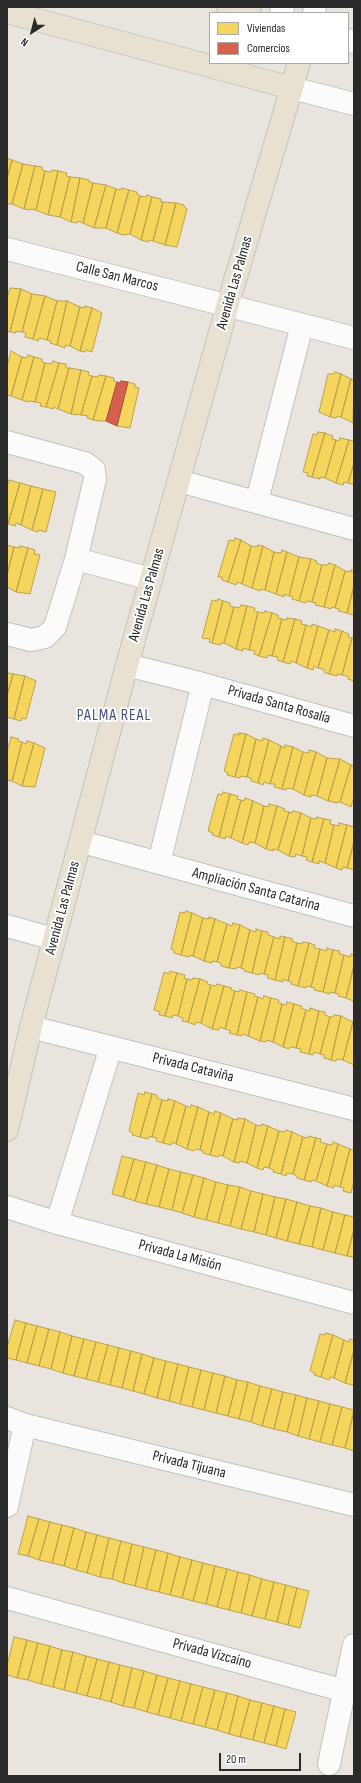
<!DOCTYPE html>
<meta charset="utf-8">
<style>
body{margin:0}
#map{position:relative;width:361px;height:1783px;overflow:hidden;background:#e9e4de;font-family:"Sofia Sans Condensed",sans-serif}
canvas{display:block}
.frame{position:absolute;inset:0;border:8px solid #2a2a2a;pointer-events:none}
.legend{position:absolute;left:209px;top:12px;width:140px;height:52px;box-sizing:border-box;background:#fff;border:1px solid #aaa;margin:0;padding:5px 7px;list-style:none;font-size:12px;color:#2a2a2a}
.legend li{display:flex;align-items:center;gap:8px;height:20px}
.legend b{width:20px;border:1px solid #aaa}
.north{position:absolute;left:12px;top:12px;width:40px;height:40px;-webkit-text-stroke:3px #fff;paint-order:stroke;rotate:216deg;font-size:11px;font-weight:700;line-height:16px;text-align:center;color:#2a2a2a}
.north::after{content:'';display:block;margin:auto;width:14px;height:18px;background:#2a2a2a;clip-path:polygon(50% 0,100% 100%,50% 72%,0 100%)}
.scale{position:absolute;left:219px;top:1753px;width:82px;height:18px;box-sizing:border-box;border:2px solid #2a2a2a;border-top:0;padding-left:5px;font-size:12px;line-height:14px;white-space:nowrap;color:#2a2a2a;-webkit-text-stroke:3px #fff;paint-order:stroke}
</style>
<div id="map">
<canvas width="361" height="1783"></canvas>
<div class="frame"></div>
<ul class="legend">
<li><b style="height:11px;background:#f6d55c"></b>Viviendas</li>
<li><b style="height:11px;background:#d6604d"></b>Comercios</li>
</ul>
<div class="north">N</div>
<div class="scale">20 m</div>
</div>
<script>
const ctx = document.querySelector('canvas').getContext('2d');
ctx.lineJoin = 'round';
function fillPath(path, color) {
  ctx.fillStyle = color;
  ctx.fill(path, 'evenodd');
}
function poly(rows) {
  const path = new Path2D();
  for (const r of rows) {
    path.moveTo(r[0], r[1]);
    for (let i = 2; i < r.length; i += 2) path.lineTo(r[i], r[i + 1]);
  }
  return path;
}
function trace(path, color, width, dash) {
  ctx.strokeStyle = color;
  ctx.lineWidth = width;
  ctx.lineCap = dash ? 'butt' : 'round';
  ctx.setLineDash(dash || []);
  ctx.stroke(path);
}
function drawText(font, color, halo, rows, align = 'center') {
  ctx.font = font + ' "Sofia Sans Condensed",sans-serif';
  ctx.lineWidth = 4;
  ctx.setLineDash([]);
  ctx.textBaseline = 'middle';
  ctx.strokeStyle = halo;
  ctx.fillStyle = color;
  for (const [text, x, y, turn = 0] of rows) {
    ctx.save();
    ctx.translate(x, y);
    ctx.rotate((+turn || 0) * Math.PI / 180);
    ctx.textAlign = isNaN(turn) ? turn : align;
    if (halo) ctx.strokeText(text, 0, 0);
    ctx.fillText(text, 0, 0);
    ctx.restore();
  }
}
const homes = poly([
 [7,158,12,160,7,178,7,158],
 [12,160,23,164,12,204,7,204,7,178,12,160],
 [23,164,35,166,24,209,12,204,23,164],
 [35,166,42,167,42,170,45,171,36,210,31,209,30,210,24,209,35,166],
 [52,170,58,171,48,215,36,210,45,171,51,172,52,170],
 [58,171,67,173,66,176,70,177,60,217,48,215,58,171],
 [70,177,80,178,71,222,60,217,70,177],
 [80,178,89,180,89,182,93,183,83,223,78,221,77,223,71,222,80,178],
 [93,183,106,185,94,228,83,223,93,183],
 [106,185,116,189,106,228,94,228,106,185],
 [122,188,129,190,117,233,106,228,116,189,121,190,122,188],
 [129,190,137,192,137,194,140,196,130,234,124,235,117,233,129,190],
 [147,195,152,197,141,240,130,234,140,196,146,197,147,195],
 [152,197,161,199,161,202,163,202,153,241,149,240,148,242,141,240,152,197],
 [163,202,176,203,165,245,153,241,163,202],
 [176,203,184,205,184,207,187,209,177,247,165,245,176,203],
 [10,288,21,289,10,332,7,331,7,298,10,288],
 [21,289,32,294,22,332,16,331,16,333,10,332,21,289],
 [32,294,45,296,33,339,25,337,26,333,22,332,32,294],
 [45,296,57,301,47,340,39,338,38,341,33,339,45,296],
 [57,301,67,301,57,345,50,343,51,341,47,340,57,301],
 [67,301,80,307,70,346,65,345,65,348,57,345,67,301],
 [85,306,92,308,80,351,70,346,80,307,85,308,85,306],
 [92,308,102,313,92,352,86,350,85,352,80,351,92,308],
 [11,351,22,357,11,396,7,395,7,366,11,351],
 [28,355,34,357,22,400,11,396,22,357,27,358,28,355],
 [34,357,42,359,42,362,45,363,35,402,30,401,29,402,22,400,34,357],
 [53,361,59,363,46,407,40,406,41,403,35,402,45,363,52,364,53,361],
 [59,363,66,364,66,368,69,368,58,409,54,407,53,409,46,407,59,363],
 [69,368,81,370,71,414,58,409,69,368],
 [81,370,89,372,88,375,92,376,81,415,77,414,77,415,71,414,81,370],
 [335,372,341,374,330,417,319,412,328,374,334,374,335,372],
 [341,374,351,379,341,417,337,416,336,418,330,417,341,374],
 [99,375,106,376,93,420,87,418,88,416,81,415,92,376,98,377,99,375],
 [106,376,114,378,114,381,117,382,106,421,100,421,93,420,106,376],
 [351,379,354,380,353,423,341,417,351,379],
 [128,382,135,384,135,387,139,388,130,428,117,426,128,382],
 [318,432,325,433,312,477,307,476,308,473,303,472,313,434,317,435,318,432],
 [325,433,333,436,332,439,336,440,325,478,320,477,320,479,312,477,325,433],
 [340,438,349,440,336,483,325,478,336,440,339,441,340,438],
 [349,440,354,441,354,463,348,483,344,482,343,485,336,483,349,440],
 [354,463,354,485,348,483,354,463],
 [9,480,20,483,8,524,7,486,9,480],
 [20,483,31,486,21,525,16,523,15,526,8,524,20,483],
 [31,486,43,489,32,530,21,525,31,486],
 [43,489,56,492,46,532,39,530,38,532,32,530,43,489],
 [235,538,241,540,228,582,222,580,222,577,218,577,229,540,234,541,235,538],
 [241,540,251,546,242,584,237,582,236,585,228,582,241,540],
 [7,545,14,547,7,575,7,545],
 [258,545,263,546,252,588,242,584,251,546,257,547,258,545],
 [20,546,28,548,16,592,7,587,7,575,14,547,20,548,20,546],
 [263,546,274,552,265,590,261,589,260,591,252,588,263,546],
 [28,548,35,550,34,554,40,555,30,594,16,592,28,548],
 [282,550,287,552,276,594,265,590,274,552,281,553,282,550],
 [287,552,299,557,289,596,284,594,284,597,276,594,287,552],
 [299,557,311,559,299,601,292,599,292,596,289,596,299,557],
 [311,559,317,561,316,563,322,565,312,602,307,601,306,603,299,601,311,559],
 [329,563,335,565,324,607,315,605,316,603,312,602,322,565,328,565,329,563],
 [335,565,345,571,335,608,332,607,331,609,324,607,335,565],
 [351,570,354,570,354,586,347,613,338,611,339,609,335,608,345,571,351,572,351,570],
 [354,586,354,613,353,615,347,613,354,586],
 [218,599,223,601,212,643,209,642,210,639,202,638,212,600,217,601,218,599],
 [223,601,230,603,230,606,234,607,224,643,221,643,220,645,212,643,223,601],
 [241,605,247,606,236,649,224,643,234,607,239,608,241,605],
 [247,606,255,608,254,611,258,612,249,650,243,648,243,651,236,649,247,606],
 [265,611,272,613,259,656,254,654,255,651,249,650,258,612,264,613,265,611],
 [272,613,278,615,278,618,282,619,272,656,268,655,267,658,259,656,272,613],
 [287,618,295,619,283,662,277,660,278,657,272,656,282,619,287,620,287,618],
 [295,619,302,621,301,624,306,625,296,663,291,661,290,664,283,662,295,619],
 [312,624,318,626,307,668,296,663,306,625,312,627,312,624],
 [318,626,329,630,318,668,314,666,313,670,307,668,318,626],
 [335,629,342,631,329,674,324,672,325,670,318,668,329,630,335,632,335,629],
 [342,631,349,634,348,637,352,638,342,675,337,674,337,676,329,674,342,631],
 [352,638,354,638,354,681,348,679,349,677,342,675,352,638],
 [7,671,8,673,13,674,7,696,7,671],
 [13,674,25,676,14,719,7,717,7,696,13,674],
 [25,676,36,681,26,719,22,718,21,721,14,719,25,676],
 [239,733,246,734,235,777,227,775,228,773,224,771,234,734,239,735,239,733],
 [246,734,256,739,247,777,241,776,240,778,235,777,246,734],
 [11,737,19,739,18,741,22,742,12,781,7,780,7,752,11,737],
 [263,738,269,740,258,783,251,781,251,778,247,777,256,739,262,741,263,738],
 [269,740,281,746,270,784,264,782,263,785,258,783,269,740],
 [27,741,34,743,22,786,12,781,22,742,26,744,27,741],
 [34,743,45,748,35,787,22,786,34,743],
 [285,745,293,747,282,789,274,787,275,784,270,784,281,746,285,748,285,745],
 [293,747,303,752,293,789,287,788,286,790,282,789,293,747],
 [309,750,316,752,304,795,293,789,303,752,309,753,309,750],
 [316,752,327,758,317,796,311,795,311,797,304,795,316,752],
 [327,758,340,759,328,801,317,796,327,758],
 [340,759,351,765,340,802,337,802,337,803,328,801,340,759],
 [351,765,354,766,354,797,351,807,340,802,351,765],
 [223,792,230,794,219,837,212,835,213,833,208,831,218,794,222,795,223,792],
 [230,794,238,796,237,799,241,800,231,838,226,836,225,839,219,837,230,794],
 [245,798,253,801,242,843,231,838,241,800,244,801,245,798],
 [253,801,264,806,255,843,249,842,248,845,242,843,253,801],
 [269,804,277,806,266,849,255,843,264,806,269,807,269,804],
 [277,806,285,809,284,811,289,812,278,850,273,849,273,851,266,849,277,806],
 [293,811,301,813,289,856,278,850,289,812,292,813,293,811],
 [301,813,311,818,302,856,296,854,295,857,289,856,301,813],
 [317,817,324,819,312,862,306,860,307,857,302,856,311,818,317,819,317,817],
 [324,819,331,820,330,824,334,825,325,863,319,861,319,864,312,862,324,819],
 [339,823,347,825,336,868,325,863,334,825,339,826,339,823],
 [347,825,354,827,354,842,347,868,343,867,342,870,336,868,347,825],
 [354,842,354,873,354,870,347,868,354,842],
 [186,911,192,913,181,955,174,953,174,950,171,949,180,912,185,913,186,911],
 [192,913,203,918,193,956,190,955,189,957,181,955,192,913],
 [209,917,215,919,204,961,193,956,203,918,209,919,209,917],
 [215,919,227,924,217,962,212,961,212,963,204,961,215,919],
 [233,923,240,925,229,968,221,966,221,963,217,962,227,924,232,926,233,923],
 [240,925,250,930,241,968,237,967,236,969,229,968,240,925],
 [256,929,262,931,252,973,244,971,244,969,241,968,250,930,256,932,256,929],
 [262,931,268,932,268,935,274,937,264,974,260,973,259,975,252,973,262,931],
 [280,936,285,937,275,980,267,978,268,975,264,974,274,937,280,939,280,936],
 [285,937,293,939,292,941,297,943,288,981,283,979,283,982,275,980,285,937],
 [303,942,309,943,298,986,291,984,292,982,288,981,297,943,302,944,303,942],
 [309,943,315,945,314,948,320,949,311,987,307,986,306,988,298,986,309,943],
 [327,948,333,950,323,992,314,990,315,988,311,987,320,949,327,951,327,948],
 [333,950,340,951,339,954,344,955,335,993,330,992,330,994,323,992,333,950],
 [351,954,354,955,354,965,346,998,338,996,339,994,335,993,344,955,350,957,351,954],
 [354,965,354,998,353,1001,346,998,354,965],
 [170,971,177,973,165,1016,159,1015,160,1012,154,1010,164,972,169,974,170,971],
 [177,973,185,975,184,978,187,979,178,1016,173,1015,172,1018,165,1016,177,973],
 [193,978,200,979,188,1022,182,1021,183,1018,178,1016,187,979,192,980,193,978],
 [200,979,208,982,207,984,211,985,201,1023,196,1022,195,1025,188,1022,200,979],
 [217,984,224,986,212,1029,201,1023,211,985,216,986,217,984],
 [224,986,232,988,231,990,235,991,225,1029,220,1027,219,1030,212,1029,224,986],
 [240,990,247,992,237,1035,229,1033,231,1031,225,1029,235,991,239,992,240,990],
 [247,992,255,994,254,996,258,997,248,1036,243,1034,242,1036,237,1035,247,992],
 [264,996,271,998,260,1041,248,1036,258,997,263,999,264,996],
 [271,998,279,1000,278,1003,282,1004,273,1042,267,1040,266,1042,260,1041,271,998],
 [287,1002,294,1004,283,1047,273,1042,282,1004,286,1005,287,1002],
 [294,1004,302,1006,301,1008,306,1010,296,1048,290,1047,289,1049,283,1047,294,1004],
 [310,1008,319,1011,309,1054,300,1052,301,1049,296,1048,306,1010,310,1011,310,1008],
 [319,1011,325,1012,325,1015,330,1017,320,1054,314,1052,313,1055,309,1054,319,1011],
 [334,1015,341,1016,331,1060,324,1058,324,1055,320,1054,330,1017,333,1017,334,1015],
 [341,1016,353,1022,343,1060,337,1059,336,1061,331,1060,341,1016],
 [353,1022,354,1023,354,1065,343,1060,353,1022],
 [145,1092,152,1094,140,1137,132,1135,133,1133,129,1131,138,1093,144,1095,145,1092],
 [152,1094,157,1095,157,1098,162,1100,152,1137,149,1136,148,1139,140,1137,152,1094],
 [168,1099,175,1101,163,1143,156,1141,157,1138,152,1137,162,1100,168,1101,168,1099],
 [175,1101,186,1106,176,1144,172,1142,171,1145,163,1143,175,1101],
 [191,1105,198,1107,187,1149,176,1144,186,1106,190,1108,191,1105],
 [198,1107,209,1112,200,1150,196,1149,194,1151,187,1149,198,1107],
 [215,1111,221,1113,210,1155,203,1153,203,1151,200,1150,209,1112,214,1114,215,1111],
 [221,1113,233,1119,223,1156,219,1155,218,1157,210,1155,221,1113],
 [238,1118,245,1119,234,1162,223,1156,233,1119,238,1120,238,1118],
 [245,1119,256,1125,247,1163,240,1161,239,1163,234,1162,245,1119],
 [262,1124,268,1126,257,1168,247,1163,256,1125,261,1126,262,1124],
 [268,1126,279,1131,269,1168,264,1167,263,1170,257,1168,268,1126],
 [286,1130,292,1132,281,1174,273,1172,274,1170,269,1168,279,1131,285,1132,286,1130],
 [292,1132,303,1137,293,1174,287,1173,286,1176,281,1174,292,1132],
 [309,1136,316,1138,304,1180,297,1178,297,1176,293,1174,303,1137,308,1138,309,1136],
 [316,1138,321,1139,320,1142,327,1144,316,1181,312,1180,311,1182,304,1180,316,1138],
 [333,1142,338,1144,327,1186,316,1181,327,1144,332,1145,333,1142],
 [338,1144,350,1149,340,1187,334,1185,334,1188,327,1186,338,1144],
 [350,1149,354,1151,354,1181,351,1193,343,1191,344,1188,340,1187,350,1149],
 [122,1156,134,1159,123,1197,112,1194,122,1156],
 [134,1159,146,1162,135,1201,123,1197,134,1159],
 [146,1162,157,1165,146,1204,135,1201,146,1162],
 [157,1165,169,1169,159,1207,146,1204,157,1165],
 [169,1169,181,1172,172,1210,159,1207,169,1169],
 [181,1172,193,1175,182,1213,172,1210,181,1172],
 [193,1175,204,1178,194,1217,182,1213,193,1175],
 [204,1178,216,1182,206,1220,194,1217,204,1178],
 [216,1182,228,1185,218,1223,206,1220,216,1182],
 [228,1185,240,1187,230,1226,218,1223,228,1185],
 [240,1187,251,1191,241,1229,230,1226,240,1187],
 [251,1191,263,1194,254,1232,241,1229,251,1191],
 [263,1194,275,1197,266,1235,254,1232,263,1194],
 [275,1197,286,1199,276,1238,266,1235,275,1197],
 [286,1199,297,1202,287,1241,276,1238,286,1199],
 [297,1202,310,1206,299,1244,287,1241,297,1202],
 [310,1206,321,1208,312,1247,299,1244,310,1206],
 [321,1208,333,1212,323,1250,312,1247,321,1208],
 [333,1212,345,1215,335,1253,323,1250,333,1212],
 [345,1215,354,1217,354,1229,347,1256,335,1253,345,1215],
 [354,1229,354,1257,347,1256,354,1229],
 [15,1320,26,1323,16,1360,7,1358,7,1347,15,1320],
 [26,1323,37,1326,27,1363,16,1360,26,1323],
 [37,1326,49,1329,39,1366,27,1363,37,1326],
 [49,1329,60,1332,51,1369,39,1366,49,1329],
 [60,1332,72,1336,63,1373,51,1369,60,1332],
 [326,1333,333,1335,321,1377,314,1375,315,1373,310,1371,320,1334,325,1335,326,1333],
 [333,1335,344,1340,334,1378,330,1377,329,1380,321,1377,333,1335],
 [72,1336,84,1339,74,1376,63,1373,72,1336],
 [84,1339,96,1342,86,1379,74,1376,84,1339],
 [350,1339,354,1341,354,1350,345,1383,334,1378,344,1340,349,1342,350,1339],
 [96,1342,108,1345,98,1382,86,1379,96,1342],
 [108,1345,119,1348,110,1385,98,1382,108,1345],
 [119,1348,131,1351,122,1388,110,1385,119,1348],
 [354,1350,354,1383,352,1385,345,1383,354,1350],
 [131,1351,142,1354,133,1391,122,1388,131,1351],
 [142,1354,154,1358,144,1394,133,1391,142,1354],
 [154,1358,166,1361,157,1398,144,1394,154,1358],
 [166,1361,178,1364,169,1401,157,1398,166,1361],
 [178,1364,189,1367,180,1404,169,1401,178,1364],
 [189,1367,201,1370,192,1407,180,1404,189,1367],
 [201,1370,213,1373,204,1410,192,1407,201,1370],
 [213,1373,225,1376,216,1413,204,1410,213,1373],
 [225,1376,237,1380,228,1416,216,1413,225,1376],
 [237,1380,248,1382,239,1419,228,1416,237,1380],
 [248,1382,260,1386,251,1422,239,1419,248,1382],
 [260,1386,272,1389,262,1426,251,1422,260,1386],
 [272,1389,283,1392,274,1429,262,1426,272,1389],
 [283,1392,296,1395,287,1432,274,1429,283,1392],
 [296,1395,307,1398,298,1436,287,1432,296,1395],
 [307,1398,319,1401,309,1439,298,1436,307,1398],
 [319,1401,330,1404,320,1442,309,1439,319,1401],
 [330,1404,342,1407,332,1445,320,1442,330,1404],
 [342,1407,354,1410,345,1448,332,1445,342,1407],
 [354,1412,354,1451,345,1448,354,1412],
 [28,1516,39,1519,28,1556,18,1554,28,1516],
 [39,1519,50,1522,39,1560,28,1556,39,1519],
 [50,1522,62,1525,52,1563,39,1560,50,1522],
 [62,1525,74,1528,64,1566,52,1563,62,1525],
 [74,1528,86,1532,76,1570,64,1566,74,1528],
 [86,1532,97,1535,87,1573,76,1570,86,1532],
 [97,1535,109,1538,100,1577,87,1573,97,1535],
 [109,1538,121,1541,112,1579,100,1577,109,1538],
 [121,1541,132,1544,123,1583,112,1579,121,1541],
 [132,1544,144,1547,135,1586,123,1583,132,1544],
 [144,1547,156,1550,146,1589,135,1586,144,1547],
 [156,1550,168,1553,159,1592,146,1589,156,1550],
 [168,1553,180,1557,170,1595,159,1592,168,1553],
 [180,1557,192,1560,182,1598,170,1595,180,1557],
 [192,1560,203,1563,193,1601,182,1598,192,1560],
 [203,1563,215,1566,206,1604,193,1601,203,1563],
 [215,1566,227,1569,217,1607,206,1604,215,1566],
 [227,1569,238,1572,229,1610,217,1607,227,1569],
 [238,1572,250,1575,241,1613,229,1610,238,1572],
 [250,1575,262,1579,252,1616,241,1613,250,1575],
 [262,1579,274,1582,265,1619,252,1616,262,1579],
 [274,1582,286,1585,277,1622,265,1619,274,1582],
 [286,1585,297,1588,288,1625,277,1622,286,1585],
 [297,1588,309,1591,300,1628,288,1625,297,1588],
 [14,1637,27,1640,17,1678,7,1675,7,1666,14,1637],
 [27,1640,38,1643,28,1680,17,1678,27,1640],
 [38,1643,50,1646,41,1684,28,1680,38,1643],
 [50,1646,62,1650,53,1687,41,1684,50,1646],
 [62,1650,73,1652,64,1690,53,1687,62,1650],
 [73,1652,86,1656,76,1693,64,1690,73,1652],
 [86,1656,97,1659,87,1696,76,1693,86,1656],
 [97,1659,109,1662,100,1699,87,1696,97,1659],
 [109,1662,120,1665,111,1702,100,1699,109,1662],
 [120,1665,132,1668,123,1706,111,1702,120,1665],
 [132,1668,144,1671,134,1708,123,1706,132,1668],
 [144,1671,157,1675,147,1712,134,1708,144,1671],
 [157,1675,168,1678,158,1715,147,1712,157,1675],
 [168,1678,180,1681,170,1718,158,1715,168,1678],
 [180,1681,191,1684,181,1721,170,1718,180,1681],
 [191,1684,203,1687,193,1724,181,1721,191,1684],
 [203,1687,215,1690,205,1727,193,1724,203,1687],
 [215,1690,227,1693,217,1730,205,1727,215,1690],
 [227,1693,238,1696,229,1734,217,1730,227,1693],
 [238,1696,250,1700,240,1737,229,1734,238,1696],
 [250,1700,262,1703,253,1740,240,1737,250,1700],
 [262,1703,274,1706,264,1743,253,1740,262,1703],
 [274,1706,285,1709,276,1746,264,1743,274,1706],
 [285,1709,296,1712,286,1749,276,1746,285,1709]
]);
const shops = poly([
 [121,381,128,382,117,426,106,421,117,382,121,383,121,381]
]);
const minor = poly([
 [281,13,283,7],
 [314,13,315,7],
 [348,40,354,42],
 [292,88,354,104],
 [7,249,354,338],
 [7,442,85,463,94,470,95,479,76,559,55,627,45,637,31,640,7,634],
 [179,481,354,529],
 [257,501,302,325],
 [76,559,151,579],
 [127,665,203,684,354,726],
 [82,842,354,916],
 [159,863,203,684],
 [7,926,54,939],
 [31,1027,354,1109],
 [7,1207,57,1223,354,1303],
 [57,1223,111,1047],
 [7,1418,25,1425,354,1505],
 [7,1506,25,1425],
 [7,1598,345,1691],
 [329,1764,354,1645]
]);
const major = poly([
 [228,7,250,13],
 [7,12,292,88],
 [7,1130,31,1027,127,665,228,304,299,63]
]);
const streetNames = [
 ["Calle San Marcos",117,277,14],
 ["Avenida Las Palmas",235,283,-74],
 ["Avenida Las Palmas",147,595,-74],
 ["Privada Santa Rosalía",279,705,16],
 ["Ampliación Santa Catarina",256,890,15],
 ["Avenida Las Palmas",63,908,-75],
 ["Privada Cataviña",193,1068,14],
 ["Privada La Misión",180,1256,15],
 ["Privada Tijuana",189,1465,14],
 ["Privada Vizcaíno",212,1654,15]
];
const neighbourhoodNames = [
 ["PALMA REAL",114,716]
];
fillPath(homes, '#f6d55c');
trace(homes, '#b9a24d', 1);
fillPath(shops, '#d6604d');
trace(shops, '#a25042', 1);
trace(minor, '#c2c0c0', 24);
trace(major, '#c4c3c0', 24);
trace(minor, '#fcfbfa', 22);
trace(major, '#e8e1d1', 22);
drawText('15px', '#2a2a2a', '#fff', streetNames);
ctx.letterSpacing = '1px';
drawText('16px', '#46517f', '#fff', neighbourhoodNames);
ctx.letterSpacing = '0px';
</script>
